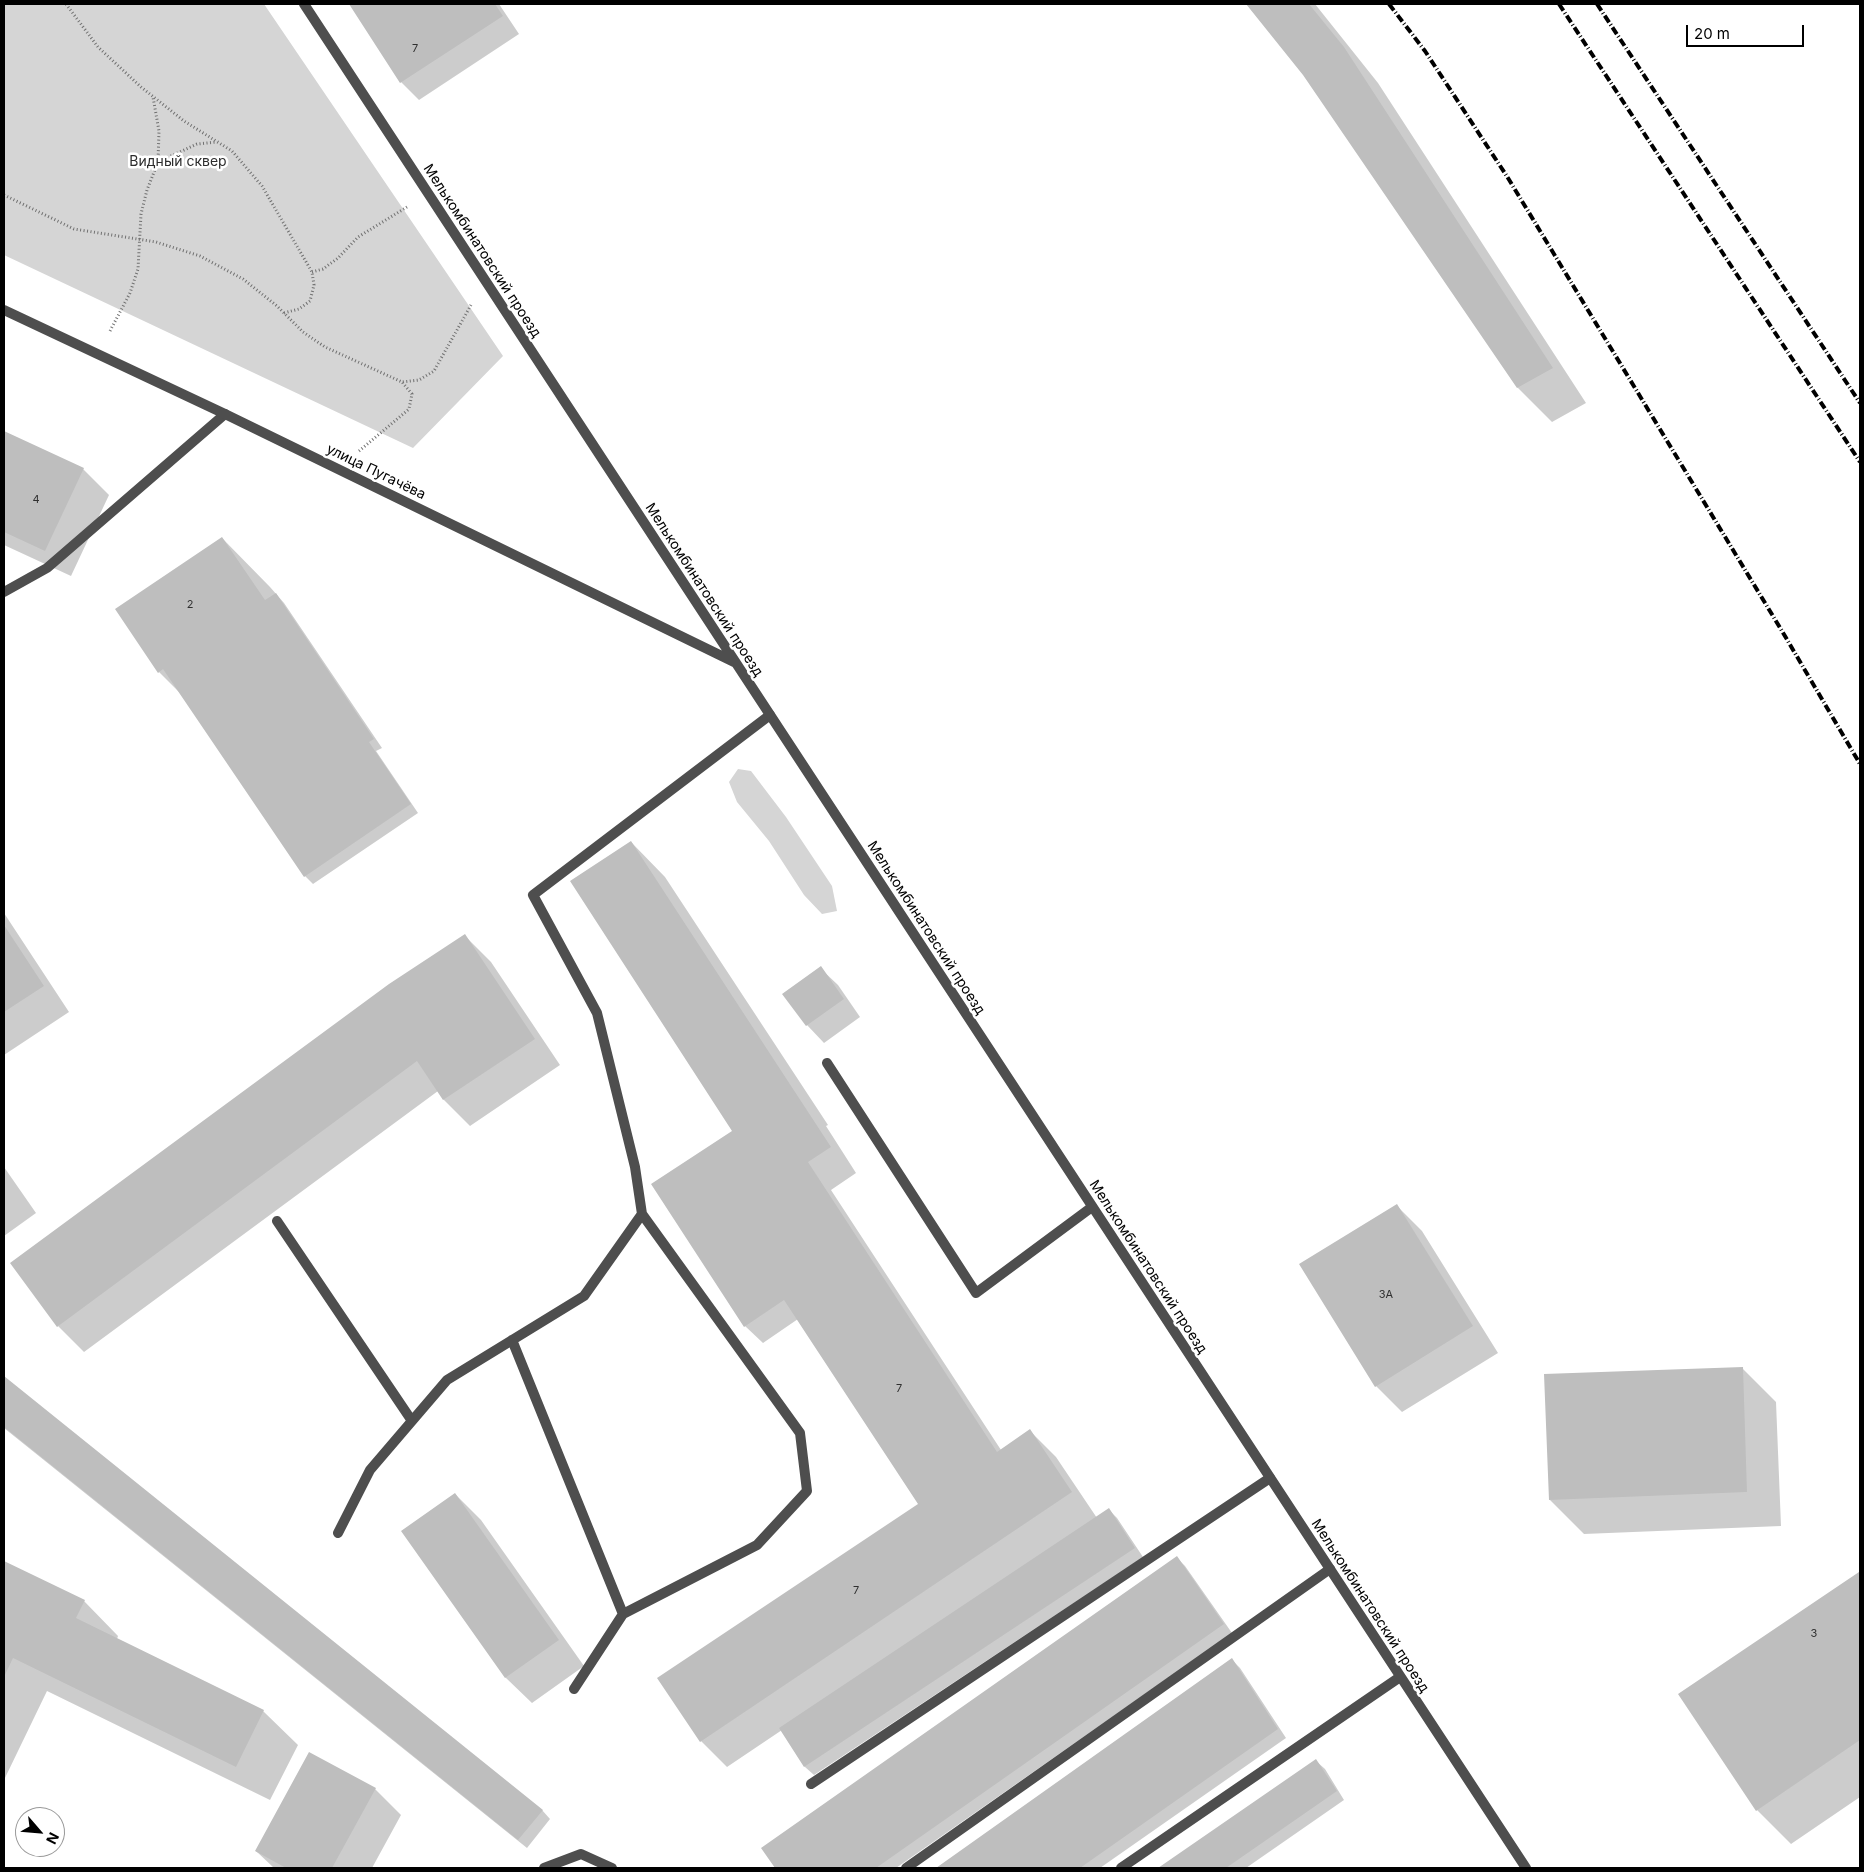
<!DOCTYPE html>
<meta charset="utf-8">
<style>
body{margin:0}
#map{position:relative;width:1864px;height:1872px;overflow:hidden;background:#fff;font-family:Inter,sans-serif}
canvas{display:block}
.frame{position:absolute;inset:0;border:5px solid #000;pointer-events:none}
.north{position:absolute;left:15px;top:1807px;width:50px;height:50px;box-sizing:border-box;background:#fff;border:1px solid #999;border-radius:50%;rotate:117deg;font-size:14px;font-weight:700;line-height:20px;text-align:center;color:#000}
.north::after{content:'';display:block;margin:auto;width:18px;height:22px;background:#000;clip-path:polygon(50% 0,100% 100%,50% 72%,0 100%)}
.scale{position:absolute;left:1686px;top:25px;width:118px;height:22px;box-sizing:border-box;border:2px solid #000;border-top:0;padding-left:6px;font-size:15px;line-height:18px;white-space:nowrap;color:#000;-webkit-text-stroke:4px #fff;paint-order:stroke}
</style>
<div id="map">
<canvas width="1864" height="1872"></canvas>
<div class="frame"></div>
<div class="north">N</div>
<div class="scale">20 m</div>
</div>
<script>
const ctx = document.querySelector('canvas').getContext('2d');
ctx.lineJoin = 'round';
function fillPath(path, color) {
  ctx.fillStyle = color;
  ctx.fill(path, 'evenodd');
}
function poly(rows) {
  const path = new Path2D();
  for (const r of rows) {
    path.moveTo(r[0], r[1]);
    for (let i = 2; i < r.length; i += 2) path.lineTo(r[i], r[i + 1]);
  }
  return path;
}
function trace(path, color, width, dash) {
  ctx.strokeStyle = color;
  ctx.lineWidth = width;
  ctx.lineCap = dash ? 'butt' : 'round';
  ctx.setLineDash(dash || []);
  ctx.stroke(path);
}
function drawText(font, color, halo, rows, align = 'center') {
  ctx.font = font + ' Inter,sans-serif';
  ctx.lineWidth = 5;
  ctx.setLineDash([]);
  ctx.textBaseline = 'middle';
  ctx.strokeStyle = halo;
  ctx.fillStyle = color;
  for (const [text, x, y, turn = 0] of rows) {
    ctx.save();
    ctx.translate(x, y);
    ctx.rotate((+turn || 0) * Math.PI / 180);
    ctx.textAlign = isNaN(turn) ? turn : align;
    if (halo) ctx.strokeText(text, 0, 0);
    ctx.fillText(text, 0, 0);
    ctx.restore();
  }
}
const green = poly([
 [4,4,264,4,503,356,413,448,4,255],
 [738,769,751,771,786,817,832,886,837,911,822,914,804,895,769,841,737,802,729,782]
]);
const shadow = poly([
 [350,4,499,4,519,34,419,100,401,82],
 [1247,4,1315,4,1378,83,1586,403,1552,422,1518,388,1304,75],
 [4,432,83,469,109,495,71,576,4,545],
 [222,538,270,587,284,603,382,748,376,751,418,813,313,884,305,876,185,698,159,672],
 [631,842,665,877,828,1125,826,1126,856,1173,831,1190,1001,1450,1030,1431,1056,1457,1097,1518,1109,1510,1117,1518,1143,1557,814,1775,805,1767,782,1730,727,1767,701,1741,920,1504,798,1319,763,1343,745,1326,734,1131],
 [4,913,69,1012,4,1055],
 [465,936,491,962,560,1065,470,1126,444,1100,438,1091,84,1352,58,1326],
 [820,968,838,985,860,1017,824,1043,807,1025,784,994],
 [4,1167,36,1213,4,1236],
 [1396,1205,1422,1231,1498,1353,1402,1412,1376,1386],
 [1742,1368,1776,1402,1781,1526,1584,1534,1550,1500],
 [4,1378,542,1810,550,1819,527,1848,4,1428],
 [455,1494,481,1520,584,1666,532,1703,506,1678,403,1531],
 [1177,1558,1185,1566,1232,1633,896,1868,777,1868,763,1848],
 [4,1562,84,1601,118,1636,117,1639,263,1711,298,1745,270,1800,47,1691,4,1780],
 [1859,1574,1860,1576,1860,1797,1791,1844,1757,1810],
 [1232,1660,1240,1668,1286,1738,1100,1868,938,1868],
 [1316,1761,1325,1769,1344,1800,1246,1868,1160,1868],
 [375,1789,401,1815,372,1868,274,1868,256,1851]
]);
const building = poly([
 [349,4,495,4,503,16,400,83],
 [1246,4,1309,4,1344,47,1553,368,1517,388,1303,75],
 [4,431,84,468,45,551,4,532],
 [222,537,265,600,276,593,374,739,369,742,411,804,304,877,163,669,158,673,115,609],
 [631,841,831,1147,808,1162,997,1452,1030,1429,1072,1492,700,1742,657,1678,918,1504,784,1300,744,1327,651,1184,732,1131,570,881],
 [4,925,44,986,4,1012],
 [465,934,535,1039,443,1100,417,1061,57,1327,10,1263,389,984],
 [821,966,844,999,806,1026,782,994],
 [1397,1204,1473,1326,1375,1387,1299,1264],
 [1743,1367,1747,1492,1549,1500,1544,1374],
 [4,1376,543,1810,518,1840,4,1427],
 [455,1493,559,1640,505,1678,401,1531],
 [1109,1508,1135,1548,804,1767,779,1728],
 [1177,1556,1224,1624,876,1868,775,1868,761,1848],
 [4,1561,85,1600,76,1618,264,1710,236,1767,13,1658,4,1677],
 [1859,1572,1860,1574,1860,1740,1756,1811,1678,1694],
 [1232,1658,1278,1729,1080,1868,936,1868],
 [309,1752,376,1788,332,1868,286,1868,255,1851],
 [1316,1759,1337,1791,1226,1868,1158,1868]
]);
const path = poly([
 [66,4,98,47,141,87,184,121,232,151,262,186,312,272,314,285,310,301,299,309,284,313],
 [158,162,197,144,217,142],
 [4,195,74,229,156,242,200,256,243,279,277,306,303,332,325,347,402,382,419,380,434,371,471,305],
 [312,272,323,269,338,258,358,237,407,207],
 [110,331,130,293,138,269,141,214,147,190,158,162,159,131,153,97],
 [359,451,409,409,412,394,402,382]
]);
const lane = poly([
 [4,592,47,568,225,414],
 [827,1063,976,1293,1092,1207],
 [277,1221,412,1421],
 [512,1340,623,1614,574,1689],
 [338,1533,370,1470,447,1380,584,1296,642,1214,635,1167,597,1013,533,895,770,715],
 [623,1614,757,1545,807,1491,800,1433,642,1214],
 [811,1784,1270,1478],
 [544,1868,581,1854,612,1868],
 [906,1868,1330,1569],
 [1121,1868,1400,1677]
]);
const street = poly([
 [304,4,1526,1868],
 [4,310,225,414,734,662]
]);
const rail = poly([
 [1389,4,1425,51,1508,178,1782,631,1860,764],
 [1559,4,1860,462],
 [1597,4,1860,403]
]);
const numberNames = [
 ["7",415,49],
 ["4",36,500],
 ["2",190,605],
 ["3А",1386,1295],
 ["7",899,1389],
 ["7",856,1591],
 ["3",1814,1634]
];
const parkNames = [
 ["Видный сквер",178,162]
];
const streetNames = [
 ["Мелькомбинатовский проезд",482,251,57],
 ["улица Пугачёва",376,472,26],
 ["Мелькомбинатовский проезд",704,590,57],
 ["Мелькомбинатовский проезд",926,928,57],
 ["Мелькомбинатовский проезд",1148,1267,57],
 ["Мелькомбинатовский проезд",1370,1606,57]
];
fillPath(green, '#d5d5d5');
fillPath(shadow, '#0003');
fillPath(building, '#bebebe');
trace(path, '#707070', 3, [1, 2.5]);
trace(lane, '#4e4e4e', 10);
trace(street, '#4e4e4e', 10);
trace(rail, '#000', 4, [8, 2.5, 1, 2.5]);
drawText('11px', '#303030', null, numberNames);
drawText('14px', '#2c2c2c', '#fff', parkNames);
drawText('14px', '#000', '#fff', streetNames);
</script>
